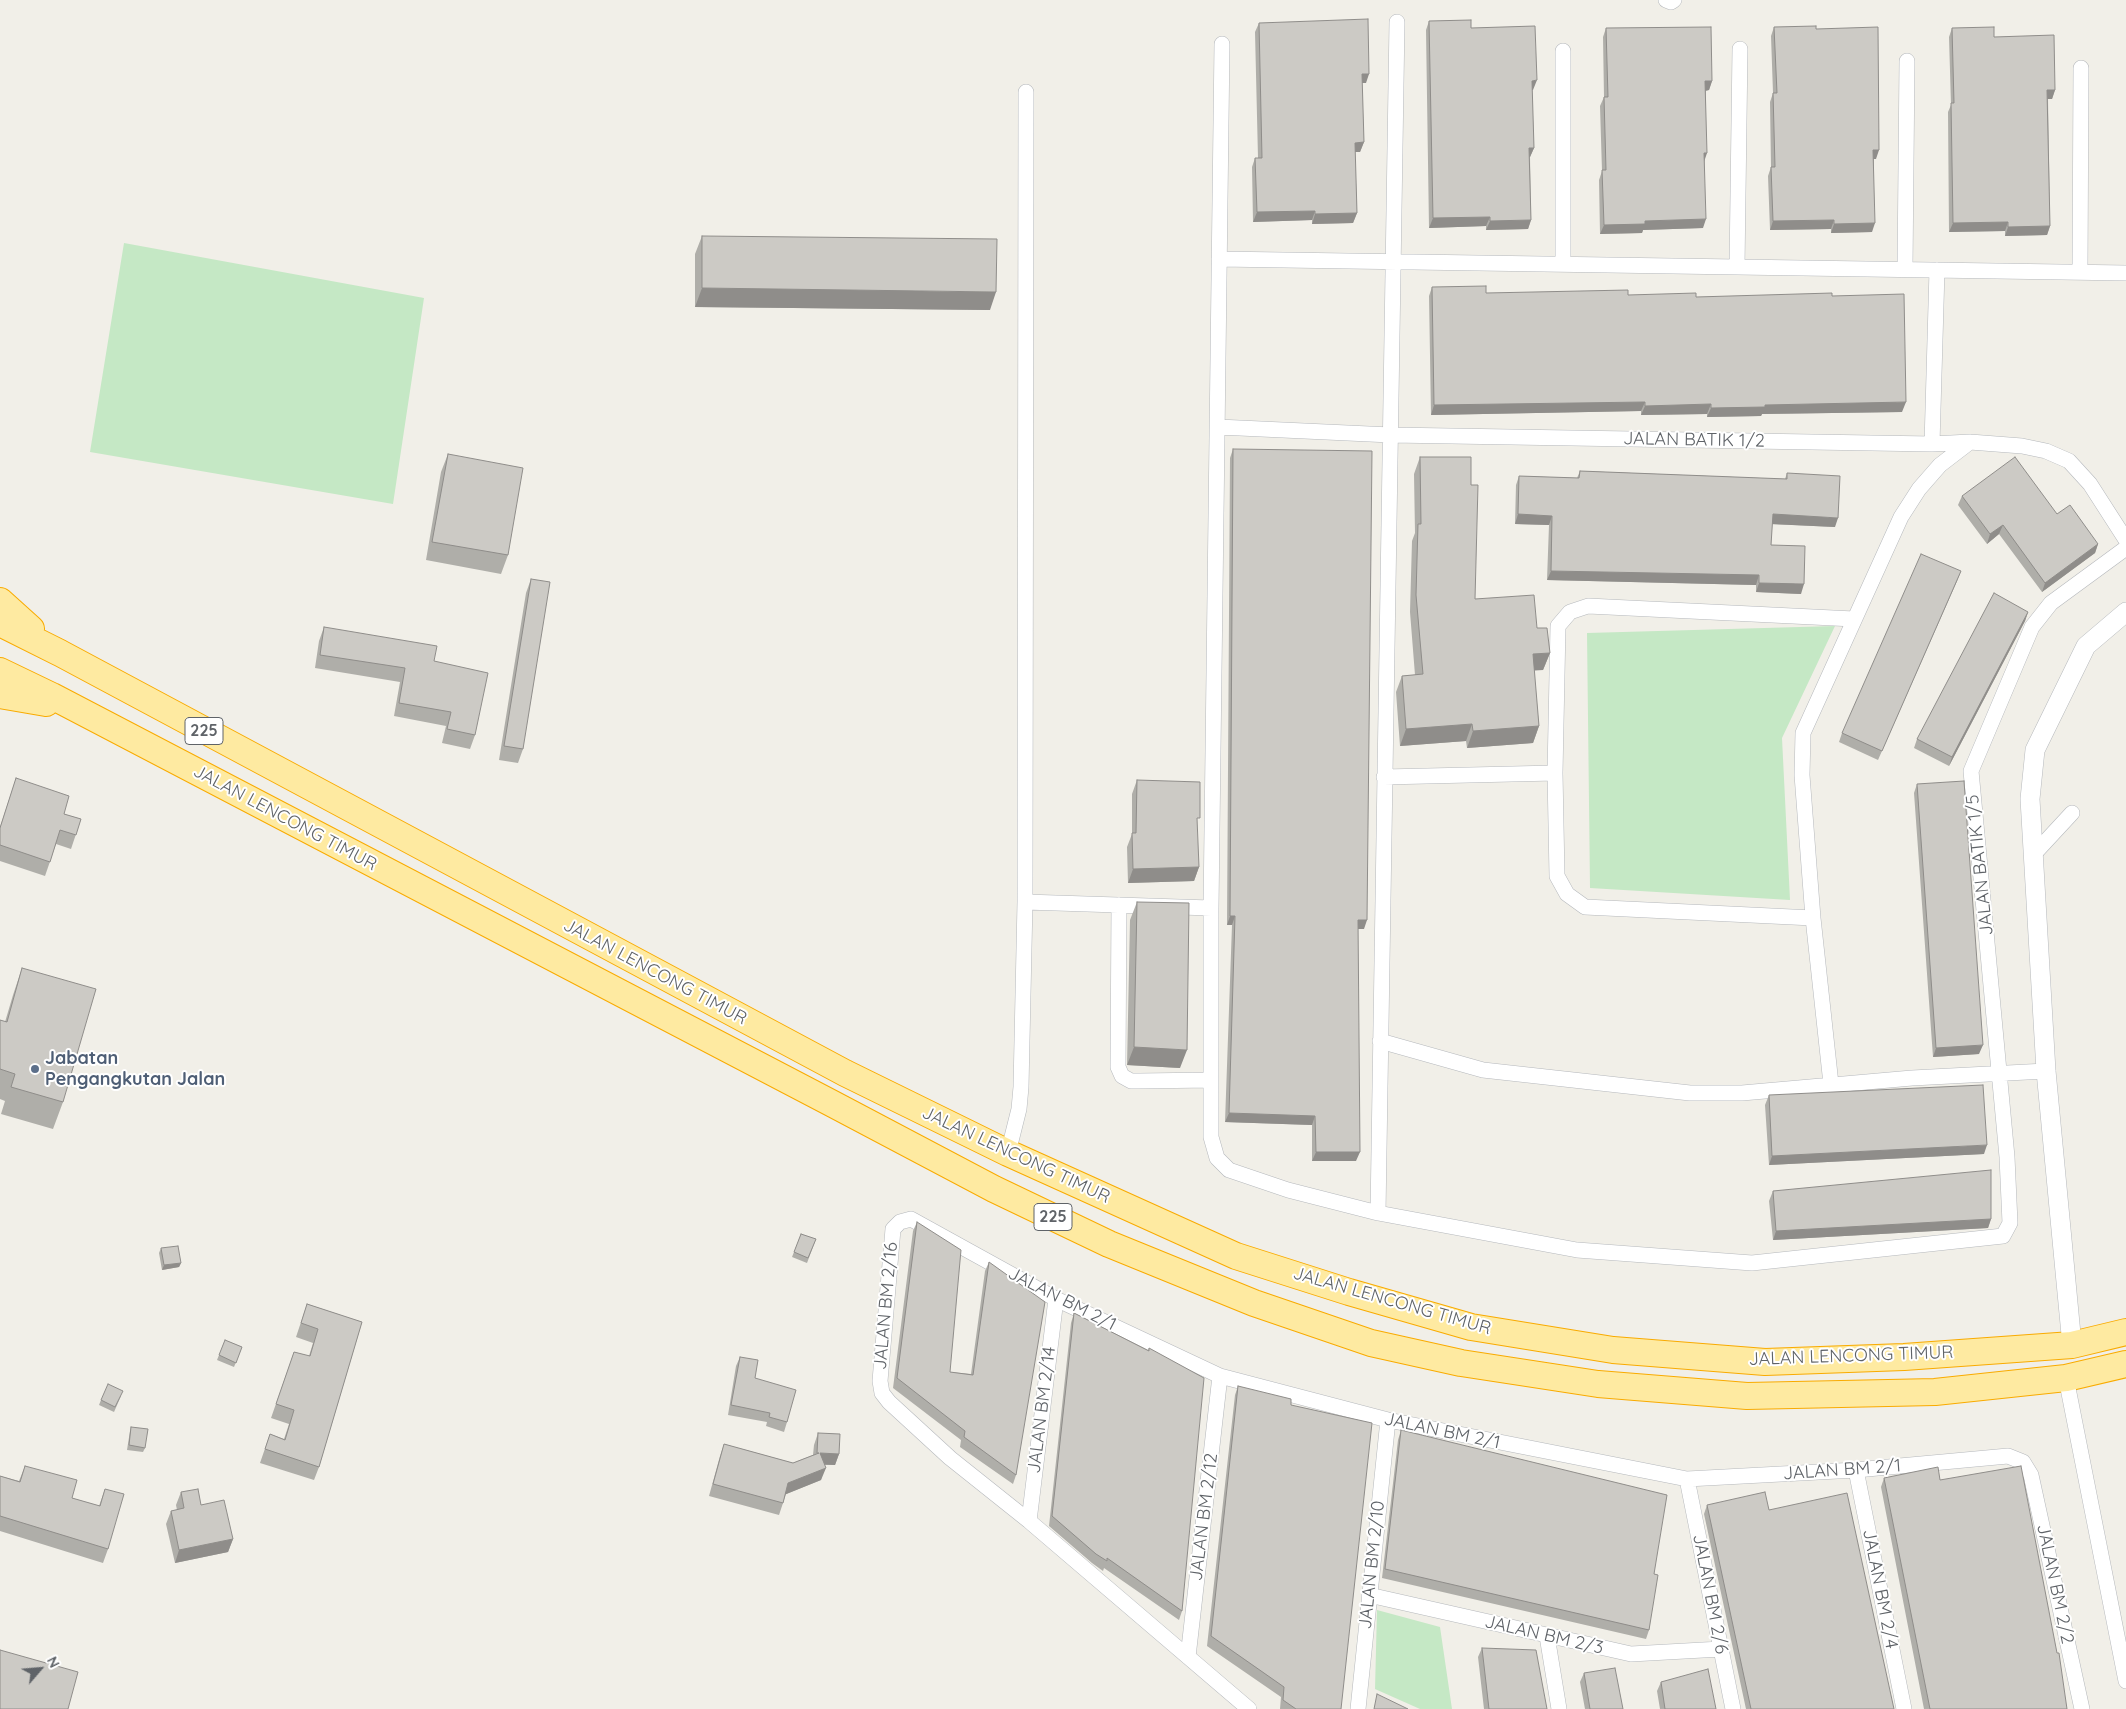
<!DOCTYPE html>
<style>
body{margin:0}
#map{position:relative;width:2126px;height:1709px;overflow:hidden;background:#f1efe8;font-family:Quicksand,sans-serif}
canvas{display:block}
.north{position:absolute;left:15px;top:1644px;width:50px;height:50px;-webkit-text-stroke:4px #fff;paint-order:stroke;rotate:63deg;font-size:14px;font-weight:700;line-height:20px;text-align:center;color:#5f6368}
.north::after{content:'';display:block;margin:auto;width:18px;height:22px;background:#5f6368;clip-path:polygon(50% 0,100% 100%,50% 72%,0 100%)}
</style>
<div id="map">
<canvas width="2126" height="1709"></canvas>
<div class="north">N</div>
</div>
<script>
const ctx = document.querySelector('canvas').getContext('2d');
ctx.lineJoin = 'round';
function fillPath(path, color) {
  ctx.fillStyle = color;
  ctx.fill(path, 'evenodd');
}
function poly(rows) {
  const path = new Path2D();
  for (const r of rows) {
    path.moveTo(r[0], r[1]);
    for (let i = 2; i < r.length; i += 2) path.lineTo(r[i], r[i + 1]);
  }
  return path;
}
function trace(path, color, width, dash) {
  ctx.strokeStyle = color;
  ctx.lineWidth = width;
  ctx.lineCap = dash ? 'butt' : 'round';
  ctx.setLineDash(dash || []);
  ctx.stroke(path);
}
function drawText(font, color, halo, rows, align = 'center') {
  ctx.font = font + ' Quicksand,sans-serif';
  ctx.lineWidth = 4;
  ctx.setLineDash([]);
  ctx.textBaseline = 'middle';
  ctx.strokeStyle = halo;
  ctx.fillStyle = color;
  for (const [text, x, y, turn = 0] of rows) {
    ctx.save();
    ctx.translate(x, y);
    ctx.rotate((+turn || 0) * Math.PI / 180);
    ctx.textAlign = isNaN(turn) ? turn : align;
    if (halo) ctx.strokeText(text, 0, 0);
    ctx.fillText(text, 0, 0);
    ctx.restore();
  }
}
const green = poly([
 [124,243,424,298,393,504,90,452],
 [1835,626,1782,738,1790,900,1590,888,1587,633],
 [1377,1610,1440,1627,1452,1709,1420,1709,1375,1689]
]);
const minor = poly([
 [1666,0,1671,2,1674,0],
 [1222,44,1211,908,1211,1137,1217,1158,1229,1170,1288,1190,1378,1213,1577,1250,1752,1263,2003,1236,2010,1223,2007,1157,1971,771,2032,627,2051,603,2126,548],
 [1219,259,2126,273],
 [1563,264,1563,51],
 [1737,267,1740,49],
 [1905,269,1907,61],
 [2080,272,2081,68],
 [1218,427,1391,435,1932,444,1970,442,2022,446,2046,451,2069,461,2090,484,2126,540],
 [1932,444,1937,270],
 [1384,777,1555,773],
 [2034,854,2072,813],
 [1025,902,1211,908],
 [1119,905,1118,1067,1122,1076,1131,1081,1139,1081,1211,1080],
 [1813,918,1585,907,1567,894,1557,876,1555,773,1558,626,1570,612,1588,606,1854,619],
 [1380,1041,1483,1070,1690,1093,1742,1093,1912,1078,2046,1071],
 [1831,1084,1813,918,1802,775,1803,733,1901,517,1919,489,1940,465,1970,442],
 [1008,1153,1019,1109,1021,1087,1025,902,1026,92],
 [1378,1213,1397,22],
 [2066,1378,2126,1681],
 [1856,1470,1904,1709],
 [1687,1479,1733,1709],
 [1029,1521,1056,1299],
 [1369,1595,1631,1654,1721,1649],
 [1547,1636,1559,1709],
 [1188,1657,1220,1376],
 [1249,1709,1029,1521,950,1458,889,1402,882,1393,880,1381,893,1229,900,1222,911,1219,1056,1299,1220,1376,1388,1420,1687,1479,1856,1470,2008,1456,2023,1462,2031,1475,2082,1709],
 [1358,1709,1388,1420]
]);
const tertiary = poly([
 [2072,1345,2046,1071,2030,799,2035,750,2086,646,2126,612]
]);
const trunk = poly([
 [0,601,31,629],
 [0,623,60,653,845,1073,1008,1153,1236,1256,1349,1292,1471,1327,1613,1350,1765,1362,1904,1357,2072,1345,2126,1332],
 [0,671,52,696,833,1104,994,1189,1109,1244,1254,1303,1371,1343,1461,1363,1598,1384,1747,1396,1935,1392,2066,1378,2126,1364],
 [0,695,46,703]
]);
const wall = poly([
 [1429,21,1471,28,1533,90,1532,90,1534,148,1530,157,1531,220,1528,229,1486,230,1486,226,1429,228,1426,30],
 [1259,23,1366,83,1362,83,1364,142,1360,152,1355,152,1357,213,1353,223,1312,224,1312,220,1253,222,1252,167,1255,158,1258,158,1255,32],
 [1774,27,1816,29,1876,159,1874,159,1872,232,1831,233,1831,229,1770,230,1768,176,1771,167,1770,102,1773,93,1771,36],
 [1606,28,1712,81,1709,90,1706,91,1703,228,1643,230,1642,233,1600,234,1599,180,1602,171,1600,106,1604,97,1603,37],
 [1952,28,1994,37,2055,90,2052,99,2048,99,2050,226,2047,235,2005,236,2005,231,1949,232,1948,112,1951,105,1949,37],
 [702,236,990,310,695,307,695,254],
 [1432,287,1486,293,1628,295,1696,297,1832,296,1902,412,1762,414,1761,416,1707,417,1707,414,1641,415,1641,411,1431,415,1429,296],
 [1233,449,1364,929,1358,929,1356,1161,1312,1161,1312,1125,1225,1122,1232,925,1227,925,1230,458],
 [448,454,508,555,501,574,426,560,441,472],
 [1420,457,1475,599,1537,628,1550,653,1543,670,1534,670,1539,726,1533,743,1467,748,1466,741,1400,746,1396,692,1402,676,1415,675,1410,612,1412,541,1415,533,1414,474],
 [1580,471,1785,479,1787,473,1835,527,1772,524,1771,545,1801,594,1756,592,1756,585,1547,580,1549,525,1515,524,1516,485,1519,476,1577,478],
 [1962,496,2057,514,2098,544,2095,553,2042,592,1999,534,1987,544,1958,505],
 [1961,571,1878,760,1839,742,1842,733],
 [531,579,523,749,518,763,499,760,526,593],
 [2028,612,2025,621,1949,766,1914,748,1917,739],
 [324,627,434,661,475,735,470,749,442,743,446,726,394,716,400,682,315,668,319,641],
 [16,778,64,814,81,819,71,849,56,844,45,876,0,861,0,827],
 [1137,780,1199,867,1194,881,1128,883,1127,847,1132,834,1132,794],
 [1917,784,1979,1054,1933,1057,1914,793],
 [1137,902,1180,1068,1127,1065,1130,920],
 [22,968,63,1102,53,1129,1,1114,5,1101,0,1099,0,1020,5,1022,13,995],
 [1769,1095,1984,1154,1769,1165,1765,1105],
 [1773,1191,1991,1219,1988,1228,1773,1240,1769,1201],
 [917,1222,950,1372,971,1374,985,1271,989,1262,1016,1475,1013,1484,960,1447,961,1440,893,1388,913,1231],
 [801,1234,816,1239,807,1263,792,1257],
 [161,1248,181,1263,179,1267,162,1270,159,1253],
 [307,1304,362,1322,319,1467,314,1480,260,1463,270,1434,284,1439,289,1424,271,1418,294,1352,309,1356,313,1343,296,1337],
 [1074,1313,1148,1350,1149,1348,1182,1611,1179,1620,1104,1568,1103,1571,1092,1563,1049,1526,1071,1323],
 [225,1340,242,1347,234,1367,217,1360],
 [740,1357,787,1422,784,1432,766,1426,767,1422,728,1415,736,1366],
 [1238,1386,1291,1405,1341,1709,1280,1709,1281,1697,1207,1646,1235,1395],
 [121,1396,114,1412,99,1405,101,1400],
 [131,1427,145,1448,143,1452,127,1450,130,1431],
 [1401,1430,1654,1574,1649,1630,1646,1639,1382,1578,1398,1440],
 [818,1433,839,1454,835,1465,824,1465,821,1480,786,1494,779,1515,709,1496,720,1456,724,1444,793,1463,813,1455,814,1445],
 [25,1466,72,1498,99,1506,105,1489,108,1549,103,1563,0,1531,0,1476,19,1481],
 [1884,1478,1940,1480,2067,1709,1924,1709,1881,1487],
 [181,1492,201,1505,233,1539,228,1552,175,1563,166,1524,171,1511,177,1510,176,1505],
 [1707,1505,1894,1709,1746,1709,1704,1514],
 [1482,1648,1547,1709,1484,1709,1478,1657],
 [1584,1673,1623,1709,1585,1709,1580,1682],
 [1661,1682,1716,1709,1660,1709,1657,1691]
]);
const shadedWall = poly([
 [1362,74,1369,74,1366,83,1358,83],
 [1537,80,1533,90,1528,90,1532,81],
 [1705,81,1712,81,1709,90,1702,91],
 [2047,90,2055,90,2052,99,2044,99],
 [1364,142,1360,152,1351,152,1355,143],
 [1529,148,1534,148,1530,157,1526,157],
 [1873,150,1879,150,1876,159,1870,159],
 [1704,153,1707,153,1704,162],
 [1315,211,1312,220,1253,222,1257,212],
 [1357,213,1353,223,1312,224,1315,214],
 [1490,217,1486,226,1429,228,1433,218],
 [1706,219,1703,228,1643,230,1642,233,1600,234,1604,225,1645,221],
 [1531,220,1528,229,1486,230,1490,221],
 [1834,220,1831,229,1770,230,1773,221],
 [2008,222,2005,231,1949,232,1953,223],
 [1875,223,1872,232,1831,233,1834,224],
 [2050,226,2047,235,2005,236,2008,227],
 [702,288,996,292,990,310,695,307],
 [1645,402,1641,411,1431,415,1434,405],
 [1906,402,1902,412,1762,414,1761,416,1707,417,1711,408,1765,405],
 [1711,404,1707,414,1641,415,1645,406],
 [1518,514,1552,516,1549,525,1515,524],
 [1773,514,1838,518,1835,527,1770,524],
 [2003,525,1999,534,1987,544,1990,534],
 [2098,544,2095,553,2042,592,2045,583],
 [1551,571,1759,575,1756,585,1547,580],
 [1961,571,1957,581,1878,760,1882,751],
 [1759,583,1804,584,1801,594,1756,592],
 [2028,612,2025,621,1949,766,1952,757],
 [1550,653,1543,670,1527,671,1533,654],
 [1472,724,1466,741,1400,746,1406,729],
 [1539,726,1533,743,1467,748,1473,731],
 [1199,867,1194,881,1128,883,1133,869],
 [1230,916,1235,916,1232,925,1227,925],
 [1358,920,1367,920,1364,929,1355,929],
 [1983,1045,1979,1054,1933,1057,1936,1048],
 [1134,1047,1187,1050,1180,1068,1127,1065],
 [1229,1113,1315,1116,1312,1125,1225,1122],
 [1987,1145,1984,1154,1769,1165,1772,1156],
 [1316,1152,1360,1152,1356,1161,1312,1161],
 [1991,1219,1988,1228,1773,1240,1776,1231],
 [181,1263,179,1267,162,1270,164,1265],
 [820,1453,839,1454,835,1465,815,1464],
 [826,1468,821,1480,784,1495,788,1483],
 [233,1539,228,1552,175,1563,179,1550]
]);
const building = poly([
 [1368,19,1369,74,1362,74,1364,142,1355,143,1357,213,1315,214,1315,211,1257,212,1255,158,1262,158,1259,23,1368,19],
 [1471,20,1471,28,1535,26,1537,80,1532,81,1534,148,1529,148,1531,220,1490,221,1490,217,1433,218,1429,21,1471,20],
 [1816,26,1816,29,1878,27,1879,150,1873,150,1875,223,1834,224,1834,220,1773,221,1771,167,1775,167,1773,93,1777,93,1774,27,1816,26],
 [1711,27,1712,81,1705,81,1707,153,1704,153,1706,219,1645,221,1645,224,1604,225,1602,170,1606,170,1604,97,1608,97,1606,28,1711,27],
 [1994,27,1994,37,2054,35,2055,90,2047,90,2050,226,2008,227,2008,222,1953,223,1951,103,1954,103,1952,28,1994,27],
 [702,236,997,239,996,292,702,288,702,236],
 [1486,286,1486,293,1628,290,1628,295,1696,293,1696,297,1832,293,1832,296,1904,294,1906,402,1765,405,1765,407,1711,408,1711,404,1645,406,1645,402,1434,405,1432,287,1486,286],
 [1233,449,1372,451,1367,920,1358,920,1360,1152,1316,1152,1315,1116,1229,1113,1235,916,1230,916,1233,449],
 [448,454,523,468,508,555,432,542,448,454],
 [1420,457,1471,457,1471,485,1478,485,1475,599,1534,595,1537,628,1547,628,1550,653,1533,654,1539,726,1473,731,1472,724,1406,729,1402,676,1423,674,1416,595,1418,524,1421,524,1420,457],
 [2015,457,2057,514,2070,505,2098,544,2045,583,2003,525,1990,534,1962,496,2015,457],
 [1580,471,1787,479,1787,473,1840,476,1838,518,1773,514,1771,545,1805,546,1804,584,1759,583,1759,575,1551,571,1552,516,1518,514,1519,476,1579,478,1580,471],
 [1921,554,1961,571,1882,751,1842,733,1921,554],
 [531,579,550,582,523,749,504,746,531,579],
 [1994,593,2028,612,1952,757,1917,739,1994,593],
 [324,627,437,646,434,661,488,673,475,735,447,729,451,712,399,703,405,668,320,655,324,627],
 [16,778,69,796,64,814,81,819,76,835,60,830,50,862,0,845,0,828,16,778],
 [1137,780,1200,782,1200,818,1197,818,1199,867,1133,869,1132,833,1136,833,1137,780],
 [1964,781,1983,1045,1936,1048,1917,784,1964,781],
 [1137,902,1189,903,1187,1050,1134,1047,1137,902],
 [22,968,96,989,63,1102,11,1087,15,1074,0,1069,0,1020,7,1022,22,968],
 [1983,1085,1987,1145,1772,1156,1769,1095,1983,1085],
 [1991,1170,1991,1219,1776,1231,1773,1191,1991,1170],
 [917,1222,961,1250,950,1372,973,1375,989,1262,1045,1302,1016,1475,964,1437,965,1431,897,1378,917,1222],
 [801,1234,816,1239,808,1258,794,1252,801,1234],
 [178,1246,181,1263,164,1265,161,1248,178,1246],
 [307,1304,362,1322,319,1467,265,1449,270,1434,285,1440,294,1410,276,1404,294,1352,310,1356,318,1329,301,1323,307,1304],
 [1074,1313,1149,1351,1149,1348,1204,1378,1182,1611,1107,1558,1107,1561,1096,1554,1052,1516,1074,1313],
 [225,1340,242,1347,236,1363,219,1355,225,1340],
 [740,1357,758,1360,755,1378,796,1390,787,1422,769,1417,770,1413,731,1405,740,1357],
 [108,1384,123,1391,115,1407,101,1400,108,1384],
 [1238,1386,1291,1399,1291,1405,1372,1423,1341,1709,1296,1709,1283,1700,1284,1687,1211,1636,1238,1386],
 [131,1427,148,1429,145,1448,129,1445,131,1427],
 [1401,1430,1667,1495,1654,1574,1658,1575,1649,1630,1385,1569,1401,1430],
 [818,1433,840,1434,839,1454,820,1453,826,1468,788,1483,783,1503,713,1484,724,1444,793,1463,819,1453,817,1453,818,1433],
 [25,1466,77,1480,72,1498,100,1506,105,1489,124,1494,108,1549,0,1516,0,1476,20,1482,25,1466],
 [2021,1466,2057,1653,2059,1653,2067,1709,1930,1709,1884,1478,1938,1467,1940,1480,2021,1466],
 [198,1489,201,1505,224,1500,233,1539,179,1550,171,1511,184,1508,181,1492,198,1489],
 [1765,1492,1769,1510,1847,1493,1894,1709,1751,1709,1707,1505,1765,1492],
 [1482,1648,1536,1650,1547,1709,1489,1709,1482,1648],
 [0,1650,78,1672,68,1709,0,1709,0,1650],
 [1615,1668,1623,1709,1590,1709,1584,1673,1615,1668],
 [1708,1669,1716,1709,1665,1709,1661,1682,1708,1669],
 [1377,1694,1408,1709,1374,1709,1377,1694]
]);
const markers = [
 [35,1069,5,"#5c6f8a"]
];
const shields = [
 [204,731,38],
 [1053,1217,38]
];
const shieldNames = [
 ["225",204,731],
 ["225",1053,1217]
];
const streetNames = [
 ["JALAN BATIK 1/2",1694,440,1],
 ["JALAN LENCONG TIMUR",285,818,28],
 ["JALAN BATIK 1/5",1980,865,-96],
 ["JALAN LENCONG TIMUR",655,972,28],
 ["JALAN LENCONG TIMUR",1016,1155,25],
 ["JALAN BM 2/1",1062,1299,27],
 ["JALAN LENCONG TIMUR",1392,1301,16],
 ["JALAN BM 2/16",886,1306,-85],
 ["JALAN LENCONG TIMUR",1851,1356,-2],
 ["JALAN BM 2/14",1042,1410,-83],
 ["JALAN BM 2/1",1442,1431,12],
 ["JALAN BM 2/1",1842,1470,-4],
 ["JALAN BM 2/12",1204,1517,-83],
 ["JALAN BM 2/10",1372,1565,-84],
 ["JALAN BM 2/2",2055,1584,78],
 ["JALAN BM 2/4",1880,1589,79],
 ["JALAN BM 2/6",1710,1594,79],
 ["JALAN BM 2/3",1544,1635,13]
];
const serviceNames = [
 ["Jabatan",45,1059],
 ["Pengangkutan Jalan",45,1080]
];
fillPath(green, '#c5e8c5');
trace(minor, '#b5b8bc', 16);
trace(tertiary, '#b5b8bc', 20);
trace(trunk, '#f9ab00', 28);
trace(minor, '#fff', 15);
trace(tertiary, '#fff', 19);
trace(trunk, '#feeaa1', 26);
fillPath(wall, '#afaea9');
fillPath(shadedWall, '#8f8d8a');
fillPath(building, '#cccac5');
trace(building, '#8f8d8a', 1);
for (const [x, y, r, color] of markers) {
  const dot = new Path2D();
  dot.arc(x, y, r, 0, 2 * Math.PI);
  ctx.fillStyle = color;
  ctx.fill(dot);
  trace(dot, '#fff', 2);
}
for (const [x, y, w] of shields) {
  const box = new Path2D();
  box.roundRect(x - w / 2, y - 13.5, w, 27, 4);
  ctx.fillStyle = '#fff';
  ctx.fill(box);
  trace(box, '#5f6368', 1);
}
drawText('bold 16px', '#5f6368', null, shieldNames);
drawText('18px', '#5f6368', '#fff', streetNames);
drawText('bold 18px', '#4e5e75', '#fff', serviceNames, 'left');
</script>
